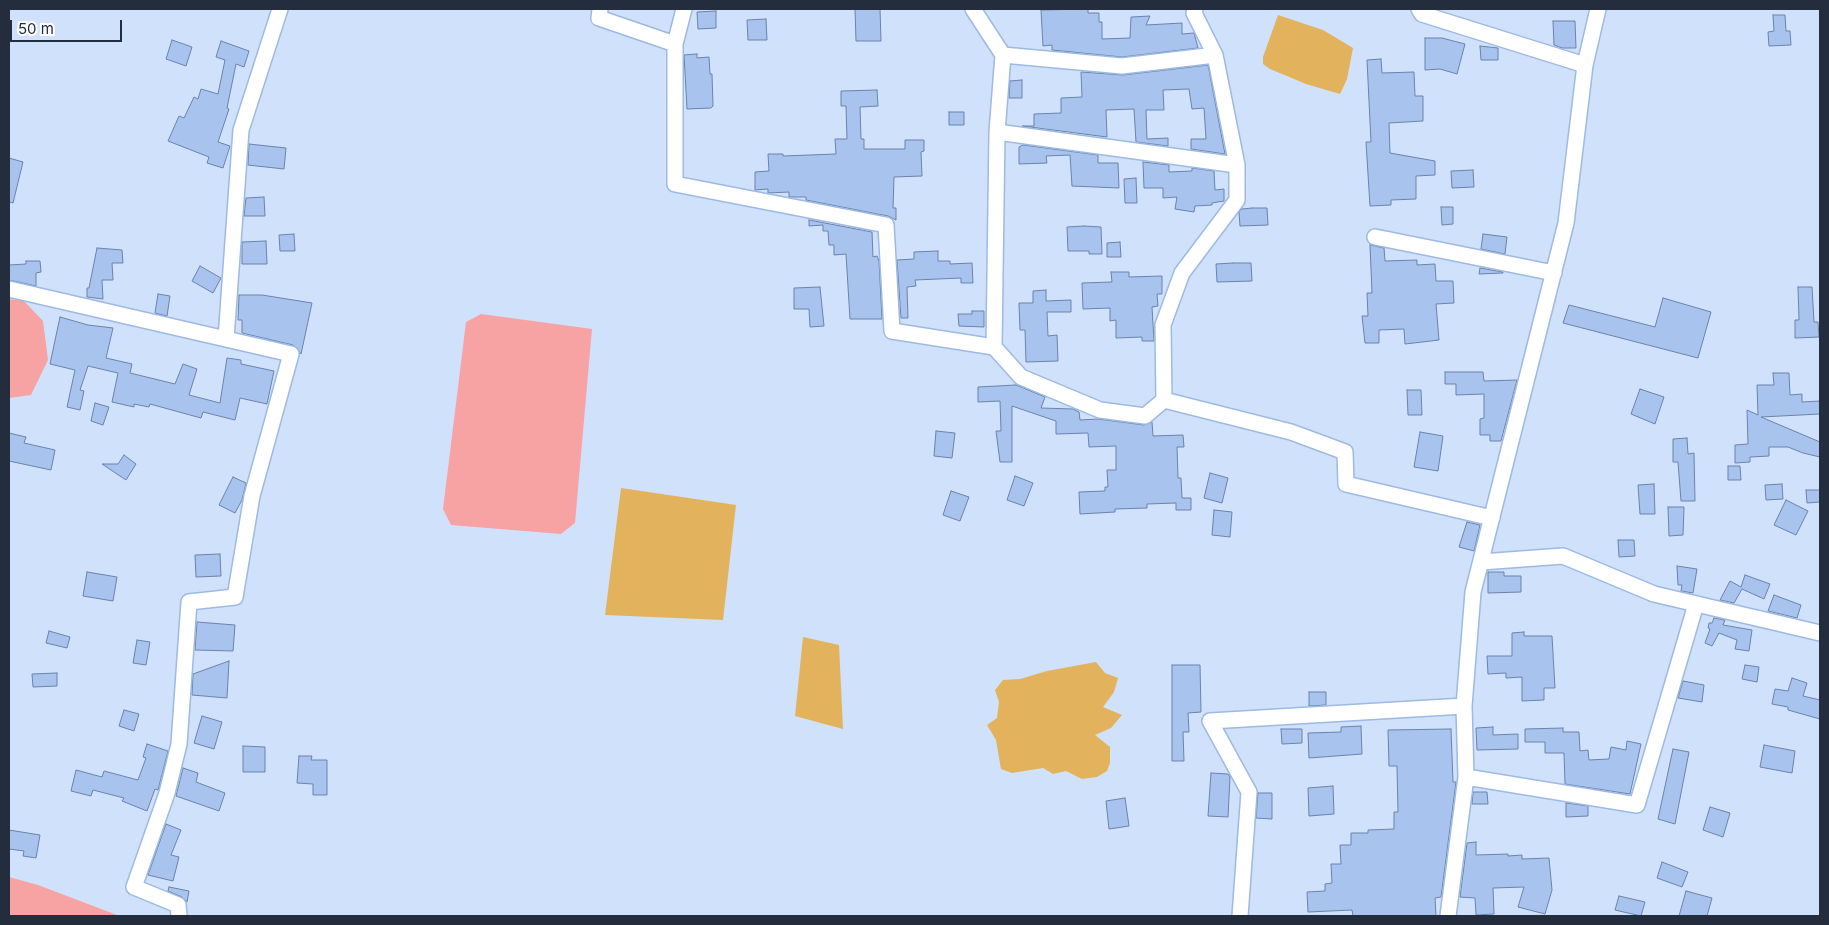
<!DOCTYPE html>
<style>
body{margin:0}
#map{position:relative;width:1829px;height:925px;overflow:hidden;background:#d0e1fc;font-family:Inter,sans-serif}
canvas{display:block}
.frame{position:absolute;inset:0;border:10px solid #232d3e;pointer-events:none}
.scale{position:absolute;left:10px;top:20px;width:112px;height:22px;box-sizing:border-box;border:2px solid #232d3e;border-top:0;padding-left:6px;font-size:15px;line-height:18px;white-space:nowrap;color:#232d3e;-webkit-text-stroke:4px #fff;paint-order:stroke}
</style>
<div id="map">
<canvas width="1829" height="925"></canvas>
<div class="frame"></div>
<div class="scale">50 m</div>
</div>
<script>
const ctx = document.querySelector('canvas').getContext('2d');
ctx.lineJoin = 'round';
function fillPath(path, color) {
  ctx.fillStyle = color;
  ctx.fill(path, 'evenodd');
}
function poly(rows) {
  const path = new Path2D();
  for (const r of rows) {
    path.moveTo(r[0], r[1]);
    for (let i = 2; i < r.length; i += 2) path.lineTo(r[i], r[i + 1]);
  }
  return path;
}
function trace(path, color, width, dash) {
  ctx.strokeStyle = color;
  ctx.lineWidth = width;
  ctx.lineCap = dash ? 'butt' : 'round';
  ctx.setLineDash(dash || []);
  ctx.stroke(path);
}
const green = poly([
 [1278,15,1323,30,1353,48,1347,79,1340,94,1306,84,1270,69,1263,64,1263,57],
 [621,488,736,505,723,620,605,615],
 [803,637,839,645,843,729,795,716],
 [1096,662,1105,673,1118,678,1114,692,1103,707,1122,715,1111,728,1095,735,1110,747,1110,763,1107,771,1097,777,1082,779,1066,771,1053,774,1043,768,1012,773,1001,769,996,740,987,725,997,718,999,702,995,690,1003,680,1020,679,1047,671]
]);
const water = poly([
 [9,299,24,301,43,321,48,360,31,395,9,398],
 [481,314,592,329,575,523,561,534,451,525,443,509,466,322],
 [9,877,38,885,117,915,9,916]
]);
const building = poly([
 [855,9,880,9,881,41,856,41,855,9],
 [1088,9,1088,13,1099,13,1099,22,1102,22,1102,39,1130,38,1131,17,1150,16,1146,25,1182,23,1182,34,1194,33,1198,48,1122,57,1052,50,1052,45,1043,46,1041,10,1088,9],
 [716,11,716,28,698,29,697,12,716,11],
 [1773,15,1785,15,1786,31,1790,31,1791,45,1769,46,1768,32,1774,31,1773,15],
 [766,19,767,40,748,40,747,20,766,19],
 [1553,21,1575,21,1576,48,1562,48,1554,45,1553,21],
 [1425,38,1442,38,1465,44,1457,74,1440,69,1425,70,1425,38],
 [172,40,192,47,186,66,166,59,172,40],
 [221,41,249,51,244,67,236,64,227,108,229,109,218,142,230,146,223,168,207,163,209,157,168,141,179,116,184,118,194,97,198,99,201,89,218,94,225,60,216,57,221,41],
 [1480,46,1498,48,1498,60,1481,60,1480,46],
 [697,54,697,58,709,57,710,74,712,74,713,106,711,108,687,109,684,55,697,54],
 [1381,59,1382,73,1414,72,1415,96,1423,96,1423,121,1389,123,1390,153,1435,161,1435,175,1416,176,1416,199,1391,200,1391,205,1370,206,1366,142,1371,142,1367,60,1381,59],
 [1208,65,1225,154,1191,149,1191,139,1206,139,1204,108,1192,109,1189,89,1163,90,1164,110,1146,110,1147,139,1168,138,1168,146,1136,142,1134,109,1106,110,1107,137,1022,126,1034,126,1034,114,1061,113,1061,98,1082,97,1081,72,1123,75,1208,65],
 [1022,80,1022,98,1009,98,1010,81,1022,80],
 [877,90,878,106,860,107,861,139,864,139,864,149,905,149,905,140,924,140,924,151,921,152,922,176,894,177,893,208,896,208,896,220,888,216,806,200,806,197,789,197,789,192,768,193,768,189,755,190,755,172,769,171,768,154,783,154,783,156,836,154,835,139,847,139,846,106,841,106,841,91,877,90],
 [949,112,964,112,964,125,949,125,949,112],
 [249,144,286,148,284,169,248,165,249,144],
 [1023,145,1098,155,1098,163,1118,163,1119,188,1072,186,1070,155,1046,156,1047,163,1019,164,1019,147,1023,145],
 [9,158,23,162,13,203,9,202,9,158],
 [1143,162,1169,165,1169,172,1192,171,1192,168,1214,171,1215,190,1224,189,1224,201,1212,203,1212,205,1195,206,1194,212,1175,209,1177,197,1163,198,1163,188,1144,188,1143,162],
 [1473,170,1474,187,1452,188,1451,171,1473,170],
 [1136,178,1137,203,1125,203,1124,179,1136,178],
 [264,197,265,216,244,216,246,198,264,197],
 [1441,207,1453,207,1453,224,1442,225,1441,207],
 [1252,208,1267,208,1268,225,1240,226,1239,212,1242,209,1252,208],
 [809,220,872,232,873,257,877,256,879,261,882,319,850,319,846,254,834,255,834,245,829,245,828,231,823,231,823,225,809,226,809,220],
 [1084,226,1101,227,1102,254,1089,254,1089,251,1068,251,1067,227,1084,226],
 [294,234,295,251,280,251,279,235,294,234],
 [1483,234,1507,237,1505,254,1481,249,1483,234],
 [266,241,267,264,242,264,242,242,266,241],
 [1120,242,1121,257,1107,257,1107,243,1120,242],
 [1370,245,1384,248,1385,261,1417,260,1417,265,1435,264,1436,281,1453,281,1454,303,1436,304,1439,340,1405,344,1404,329,1379,330,1379,343,1365,343,1362,316,1368,316,1367,293,1372,293,1370,245],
 [97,248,122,250,123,263,112,263,113,280,102,280,103,299,87,297,87,288,89,288,97,248],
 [938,251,938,261,950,261,950,264,972,263,973,283,961,283,961,278,915,280,916,286,907,287,908,318,901,318,897,260,914,259,914,252,938,251],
 [26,261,40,261,41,272,36,273,36,286,9,280,9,265,26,264,26,261],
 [1233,263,1251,263,1252,281,1217,282,1216,264,1233,263],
 [200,266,221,278,213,293,192,281,200,266],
 [1480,268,1503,272,1503,273,1479,274,1480,268],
 [1111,272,1129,272,1129,277,1162,276,1162,294,1157,294,1158,306,1152,307,1154,341,1142,341,1142,337,1116,338,1116,320,1110,321,1110,308,1083,309,1082,283,1112,282,1111,272],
 [820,287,824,326,810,327,809,309,794,309,794,288,820,287],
 [1798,287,1812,287,1814,322,1818,322,1819,337,1795,338,1795,320,1799,320,1798,287],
 [1046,290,1046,301,1071,300,1071,312,1047,312,1048,336,1057,335,1058,361,1026,362,1025,330,1020,330,1019,303,1033,303,1033,291,1046,290],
 [158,294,170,296,167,316,155,313,158,294],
 [239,295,262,295,312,303,301,354,293,345,242,333,242,320,238,320,239,295],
 [1663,298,1711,312,1698,358,1563,323,1569,305,1655,327,1663,298],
 [972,311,984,311,984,327,959,326,958,314,972,314,972,311],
 [60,317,88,325,113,328,106,358,132,364,130,373,175,384,183,364,197,369,189,395,220,403,227,358,241,360,241,364,274,371,267,404,240,398,235,420,203,412,201,418,150,404,149,407,134,404,134,407,112,402,118,373,88,366,80,390,84,391,80,410,67,407,75,370,50,364,60,317],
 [1445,372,1483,372,1484,381,1517,380,1501,441,1490,441,1490,435,1480,435,1480,419,1484,418,1484,394,1456,395,1456,384,1445,384,1445,372],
 [1773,373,1789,373,1790,395,1802,394,1802,402,1820,401,1820,414,1761,417,1820,442,1820,457,1803,453,1788,447,1769,447,1769,456,1750,457,1750,462,1735,463,1735,445,1748,444,1747,410,1758,415,1757,385,1774,385,1773,373],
 [1016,385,1045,397,1041,408,1073,409,1079,412,1080,420,1098,419,1144,425,1152,422,1153,436,1183,435,1184,447,1177,447,1178,478,1181,478,1182,498,1191,498,1191,510,1176,510,1176,503,1147,504,1147,508,1115,509,1115,512,1080,514,1079,492,1105,491,1105,487,1108,487,1107,470,1116,470,1116,446,1089,447,1088,433,1056,434,1056,421,1012,406,1012,462,1000,462,996,431,1001,431,1000,401,978,402,978,387,1016,385],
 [1640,389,1664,397,1655,424,1631,414,1640,389],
 [1407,390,1421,390,1422,415,1408,415,1407,390],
 [95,403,109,407,103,425,91,421,95,403],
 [936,431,955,433,952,458,934,456,936,431],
 [1420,432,1443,436,1438,471,1414,467,1420,432],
 [9,433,26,437,24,443,55,450,51,470,9,461,9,433],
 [1687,438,1688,454,1694,453,1695,501,1681,501,1678,462,1673,462,1673,439,1687,438],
 [124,455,136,464,126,480,102,464,118,464,124,455],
 [1728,466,1740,466,1741,480,1728,480,1728,466],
 [1210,473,1228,478,1222,503,1204,498,1210,473],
 [1015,476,1033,483,1024,506,1007,500,1015,476],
 [233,477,246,483,242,500,235,513,219,505,233,477],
 [1654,484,1655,514,1640,514,1638,485,1654,484],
 [1782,484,1783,499,1766,500,1765,485,1782,484],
 [1806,490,1820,490,1820,502,1807,503,1806,490],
 [951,491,969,497,960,521,943,515,951,491],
 [1786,500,1808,511,1796,535,1774,525,1786,500],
 [1668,507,1684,507,1683,535,1669,536,1668,507],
 [1214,510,1232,512,1230,537,1212,535,1214,510],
 [1467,522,1480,525,1474,551,1459,547,1467,522],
 [1618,540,1634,540,1635,556,1619,557,1618,540],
 [220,554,221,576,196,577,195,555,220,554],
 [1677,566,1697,569,1693,593,1681,591,1682,585,1678,585,1677,566],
 [87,572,117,577,113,601,83,596,87,572],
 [1488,572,1504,572,1504,576,1521,576,1521,592,1488,593,1488,572],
 [1745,575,1770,584,1764,599,1742,589,1734,603,1720,600,1730,581,1741,587,1745,575],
 [1774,595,1801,605,1797,618,1768,611,1774,595],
 [1714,618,1725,620,1723,625,1752,630,1749,651,1735,649,1737,640,1719,633,1712,646,1705,643,1710,629,1708,628,1709,623,1712,623,1714,618],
 [197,622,235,625,233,651,195,650,197,622],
 [49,631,70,637,67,648,46,643,49,631],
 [1524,632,1524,636,1552,636,1555,688,1544,688,1544,700,1522,701,1522,677,1506,678,1506,673,1488,674,1487,656,1512,656,1512,633,1524,632],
 [137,640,150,642,146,665,133,663,137,640],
 [229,661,227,698,192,695,193,674,229,661],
 [1172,665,1200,665,1201,712,1188,713,1189,732,1183,732,1184,761,1172,761,1172,665],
 [1745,665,1759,667,1757,682,1742,679,1745,665],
 [57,673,57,686,33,687,32,674,57,673],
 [1792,678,1807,683,1803,696,1820,700,1820,719,1788,710,1788,707,1772,704,1775,689,1788,691,1792,678],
 [1683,681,1704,685,1702,702,1678,698,1683,681],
 [1309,692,1326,692,1326,705,1309,706,1309,692],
 [124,710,139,714,134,731,119,726,124,710],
 [202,716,222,722,214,749,194,743,202,716],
 [1361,726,1362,754,1309,758,1308,733,1341,732,1341,727,1361,726],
 [1493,727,1493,735,1518,734,1518,749,1477,750,1476,728,1493,727],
 [1563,728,1563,732,1579,732,1580,751,1588,750,1589,760,1609,759,1611,747,1626,750,1627,741,1641,744,1630,794,1565,784,1564,753,1545,753,1545,742,1525,742,1525,729,1563,728],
 [1281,729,1302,729,1302,743,1282,744,1281,729],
 [1451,729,1453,782,1456,782,1441,897,1435,898,1436,916,1353,916,1352,910,1308,912,1307,892,1325,891,1325,884,1332,883,1331,864,1341,864,1340,845,1351,845,1351,833,1368,833,1368,830,1394,829,1394,812,1398,812,1397,766,1389,766,1388,730,1451,729],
 [147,744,168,751,158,790,155,789,147,811,122,801,124,798,93,790,91,796,71,791,76,770,102,777,104,771,138,780,146,758,143,757,147,744],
 [1764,745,1795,751,1792,773,1760,767,1764,745],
 [243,746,265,747,265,772,243,772,243,746],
 [1673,749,1689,752,1675,824,1658,819,1673,749],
 [299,756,312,756,311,760,327,760,327,795,313,795,313,784,297,783,299,756],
 [183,768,198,773,196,782,225,793,219,811,176,796,183,768],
 [1211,773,1228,774,1230,777,1228,817,1208,816,1211,773],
 [1333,786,1334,814,1309,816,1308,788,1333,786],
 [1473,792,1487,792,1488,804,1472,804,1473,792],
 [1258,793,1272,793,1272,819,1256,818,1258,793],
 [1125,798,1129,826,1109,829,1106,801,1125,798],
 [1566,803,1588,806,1588,816,1566,817,1566,803],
 [1710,807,1730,813,1723,837,1703,830,1710,807],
 [166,824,181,830,171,855,179,857,173,881,148,875,166,824],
 [9,830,40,835,36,858,23,856,24,851,9,849,9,830],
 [1476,842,1476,855,1508,854,1508,856,1522,855,1522,859,1549,858,1552,890,1545,914,1518,907,1524,887,1493,888,1494,914,1476,915,1475,898,1460,897,1467,843,1476,842],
 [1662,862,1688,872,1682,887,1657,878,1662,862],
 [169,887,189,891,187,902,182,897,168,891,169,887],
 [1686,891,1712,898,1707,916,1679,916,1686,891],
 [1619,896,1645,902,1641,916,1615,910,1619,896]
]);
const street = poly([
 [600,9,599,18,675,44,675,184,886,225,892,331,994,347,1021,377,1100,410,1145,416,1164,400,1291,432,1345,452,1346,484,1492,518],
 [973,9,1003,55],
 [1419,9,1422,14,1585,65],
 [675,44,684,9],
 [997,132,1237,165],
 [1375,237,1554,273],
 [9,289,226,339],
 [994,347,997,132,1003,55,1122,66,1215,55],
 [1164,400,1163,325,1182,273,1237,200,1237,165,1215,55,1194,13,1195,9],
 [1481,562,1563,556,1654,594,1820,633],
 [1466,777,1637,805,1696,604],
 [179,916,178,905,134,887,167,793,179,744,189,602,235,597,252,496,291,354,226,339,241,130,280,9],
 [1240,916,1249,792,1210,721,1464,706],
 [1448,916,1466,777,1464,706,1473,592,1566,223,1585,65,1598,9]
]);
fillPath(green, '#e3b25c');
fillPath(water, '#f7a3a3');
fillPath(building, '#a8c3ed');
trace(building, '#6a83ab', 1);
trace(street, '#9eb9e3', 18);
trace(street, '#fff', 15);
</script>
